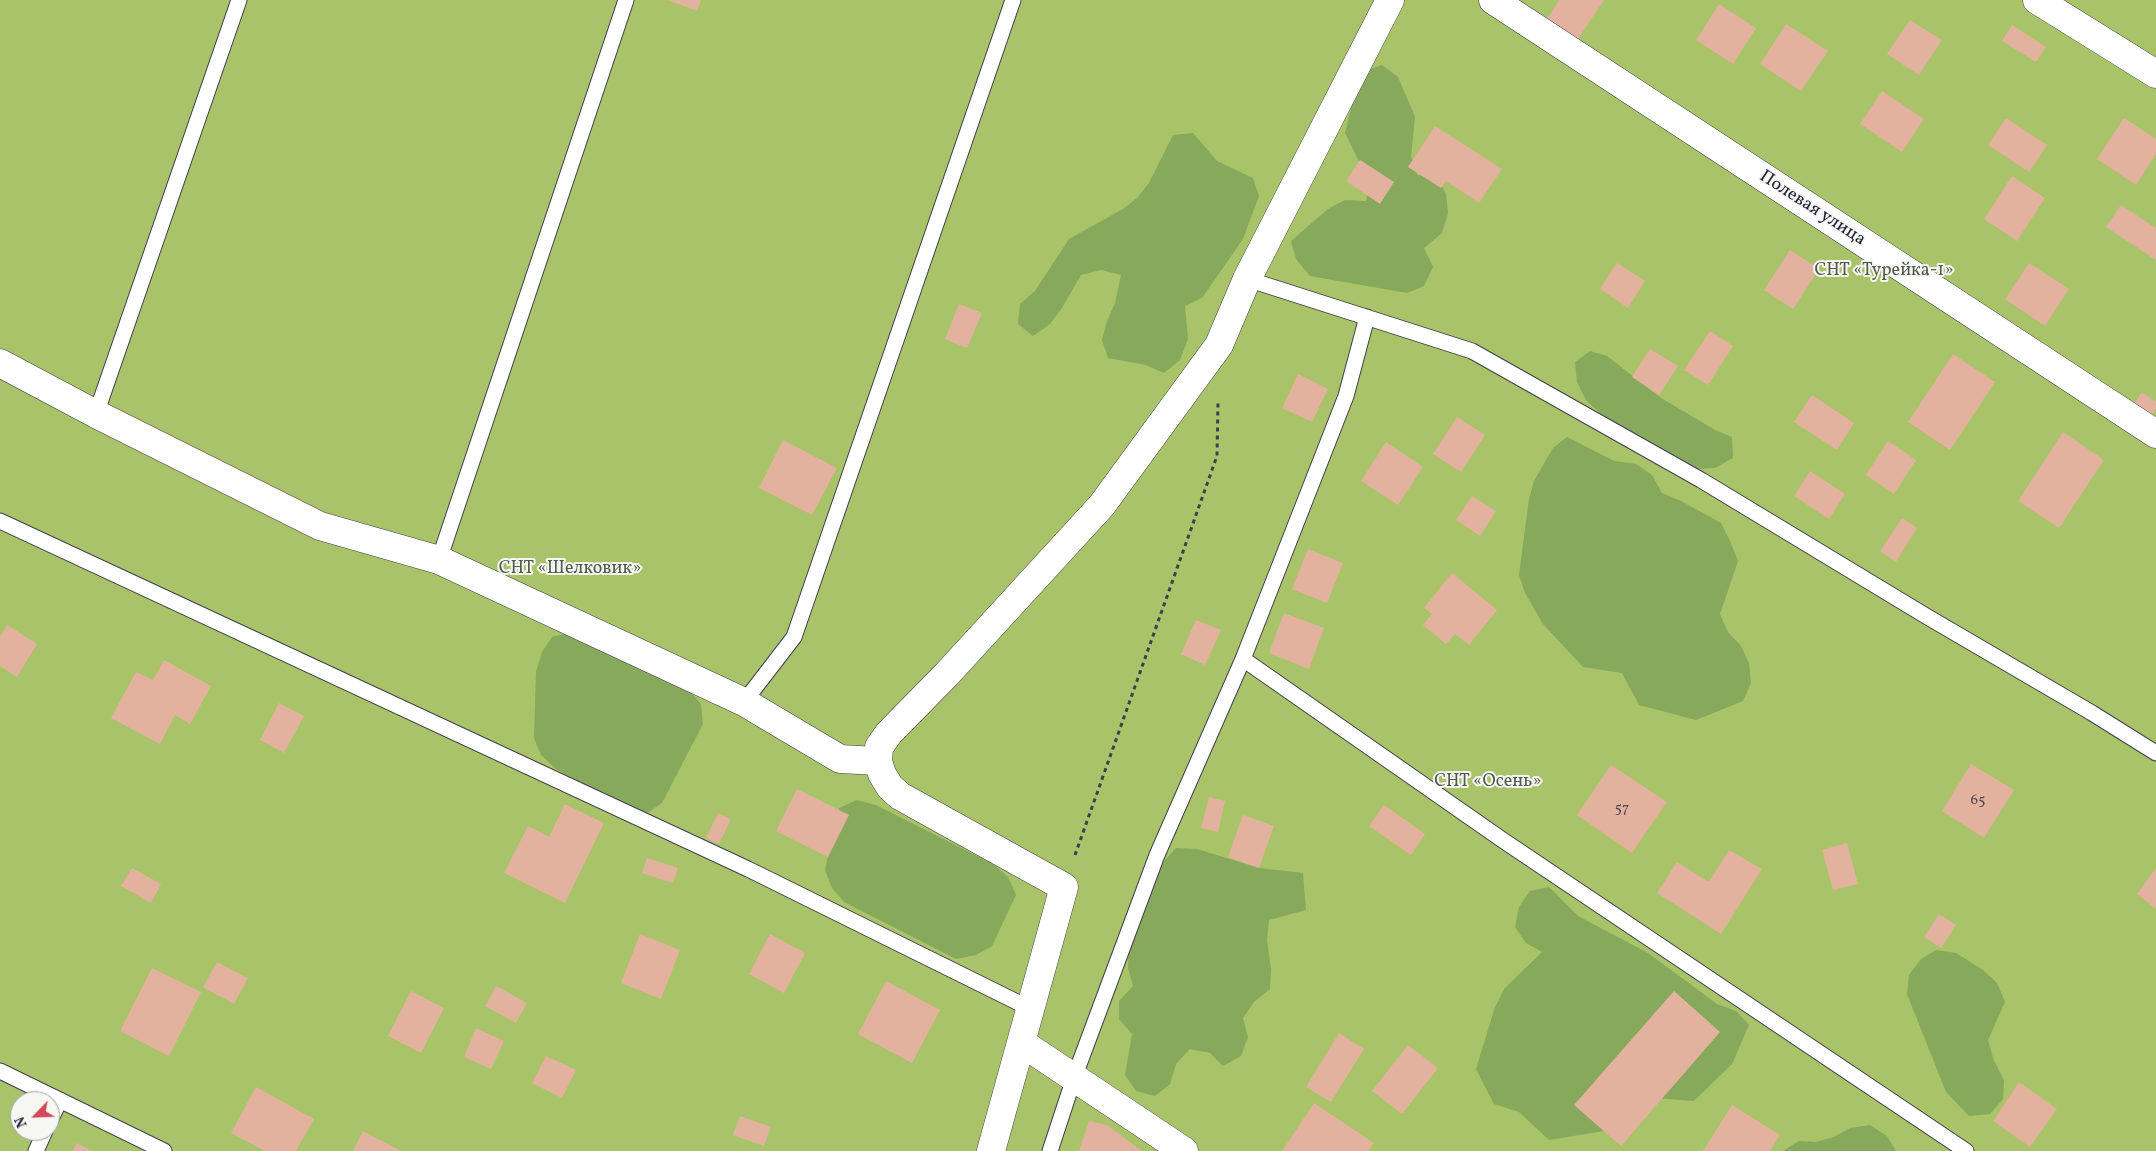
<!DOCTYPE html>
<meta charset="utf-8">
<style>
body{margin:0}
#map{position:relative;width:2156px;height:1151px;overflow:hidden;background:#eae4c6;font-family:Vollkorn,serif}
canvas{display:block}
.north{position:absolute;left:10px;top:1091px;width:50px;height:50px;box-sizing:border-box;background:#f6f6f2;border:1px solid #a1a1a9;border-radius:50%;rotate:246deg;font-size:14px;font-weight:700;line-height:20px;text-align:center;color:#22223b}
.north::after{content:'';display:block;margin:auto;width:18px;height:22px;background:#d1495b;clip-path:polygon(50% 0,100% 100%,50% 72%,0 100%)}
</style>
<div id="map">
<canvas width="2156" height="1151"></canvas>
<div class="north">N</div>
</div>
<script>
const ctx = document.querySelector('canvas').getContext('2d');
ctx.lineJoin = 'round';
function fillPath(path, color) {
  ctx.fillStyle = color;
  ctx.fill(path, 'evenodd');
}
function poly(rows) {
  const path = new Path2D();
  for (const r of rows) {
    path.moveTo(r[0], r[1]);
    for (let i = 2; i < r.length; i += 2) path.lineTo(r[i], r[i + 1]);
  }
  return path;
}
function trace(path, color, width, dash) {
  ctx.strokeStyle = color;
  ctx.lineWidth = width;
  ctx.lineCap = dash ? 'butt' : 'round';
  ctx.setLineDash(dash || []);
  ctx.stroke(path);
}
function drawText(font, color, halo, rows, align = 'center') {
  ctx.font = font + ' Vollkorn,serif';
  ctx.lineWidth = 4;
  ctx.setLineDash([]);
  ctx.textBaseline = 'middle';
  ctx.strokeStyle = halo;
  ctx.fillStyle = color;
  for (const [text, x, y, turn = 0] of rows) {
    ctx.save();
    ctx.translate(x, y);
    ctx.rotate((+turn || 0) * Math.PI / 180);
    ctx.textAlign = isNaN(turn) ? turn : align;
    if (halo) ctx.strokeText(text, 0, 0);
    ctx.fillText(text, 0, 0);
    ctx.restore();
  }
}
const green = poly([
 [0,0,2156,0,2156,1151,0,1151],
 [20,1101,50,1101,50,1131,20,1131]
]);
const forest = poly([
 [1382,65,1398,77,1415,117,1411,156,1417,175,1437,177,1446,194,1448,213,1442,233,1424,248,1433,267,1424,286,1407,293,1310,276,1296,259,1291,241,1328,209,1345,200,1366,201,1370,184,1345,133,1356,89,1364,71],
 [1193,133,1217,161,1253,178,1259,196,1243,239,1202,298,1185,306,1188,339,1180,360,1164,373,1146,365,1108,358,1102,340,1107,321,1115,303,1121,275,1101,270,1081,275,1062,308,1050,324,1033,336,1018,324,1020,304,1035,291,1069,239,1123,209,1137,198,1149,183,1173,135],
 [1590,351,1607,356,1661,398,1715,430,1732,437,1733,458,1715,468,1694,469,1601,414,1586,400,1577,382,1575,362],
 [1567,437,1614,461,1636,464,1652,475,1662,493,1681,501,1721,523,1730,541,1738,561,1720,614,1728,632,1741,646,1749,663,1751,683,1743,701,1696,720,1639,705,1622,673,1583,667,1543,624,1525,593,1519,575,1529,499,1534,481,1553,448],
 [567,633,687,688,701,704,703,724,662,803,647,813,628,809,556,769,541,755,534,738,536,672,542,652,552,637],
 [857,800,876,805,993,864,1008,877,1016,895,992,946,976,955,956,959,844,902,832,888,825,870,839,808],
 [1176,848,1197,849,1259,868,1303,873,1306,910,1269,920,1267,940,1271,969,1270,989,1254,1002,1243,1018,1248,1037,1241,1056,1223,1066,1210,1053,1190,1049,1176,1064,1170,1084,1155,1096,1136,1091,1125,1075,1132,1034,1119,1019,1119,1001,1133,986,1128,968,1129,931,1156,870],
 [1549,887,1578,916,1648,953,1717,1004,1736,1011,1749,1025,1732,1064,1694,1101,1655,1098,1604,1131,1549,1140,1519,1112,1494,1104,1476,1069,1495,1007,1505,988,1542,952,1526,943,1515,927,1519,907,1530,891],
 [1936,950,1956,953,1983,970,1997,983,2005,1002,1988,1040,1994,1061,2004,1080,2003,1099,1990,1114,1969,1116,1946,1092,1907,994,1909,975,1921,959],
 [1870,1125,1887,1136,1896,1151,1783,1151,1799,1141,1816,1142,1834,1137,1850,1128]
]);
const building = poly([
 [667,0,701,0,697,11],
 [1559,0,1604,0,1578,39,1547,19],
 [1719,4,1756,28,1733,64,1696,40],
 [1910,20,1942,40,1919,75,1887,54],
 [1786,24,1828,51,1801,91,1760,64],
 [2012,25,2046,47,2036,62,2002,41],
 [1882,91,1924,119,1902,152,1860,124],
 [2006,118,2047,145,2029,172,1988,145],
 [2124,118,2156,139,2156,154,2136,185,2097,159],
 [1435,126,1502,169,1479,203,1446,181,1441,188,1408,167],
 [1360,160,1394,182,1380,204,1346,181],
 [2012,176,2045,198,2017,241,1984,219],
 [2121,205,2156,228,2156,260,2106,227],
 [1790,250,1819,269,1793,309,1764,290],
 [1617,263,1645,281,1628,308,1600,289],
 [2029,263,2069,289,2045,326,2005,299],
 [959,304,982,313,967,348,945,339],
 [1710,331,1733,346,1708,385,1684,370],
 [1650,349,1678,366,1659,395,1632,377],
 [1953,354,1995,382,1950,450,1908,422],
 [1298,374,1328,389,1312,422,1282,408],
 [2142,392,2156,402,2156,409,2150,418,2133,406],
 [1812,395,1854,423,1837,450,1794,422],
 [1457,417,1485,435,1461,472,1433,454],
 [2063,432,2104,460,2059,528,2018,501],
 [783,440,837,468,812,515,759,488],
 [1888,441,1916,460,1894,494,1866,475],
 [1386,442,1423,467,1398,505,1361,481],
 [1810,471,1845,494,1829,519,1794,496],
 [1472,496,1496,511,1480,536,1456,520],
 [1902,518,1917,528,1896,562,1880,551],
 [1308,549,1343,563,1327,603,1292,589],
 [1452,573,1497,610,1469,645,1455,634,1446,644,1423,625,1432,614,1424,608],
 [1284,613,1324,628,1309,669,1269,653],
 [1196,620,1221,630,1205,665,1181,654],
 [7,625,37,644,17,677,0,666,0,637],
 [164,660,211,686,190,724,175,715,160,744,111,718,136,672,153,680],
 [279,703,304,716,284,753,260,740],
 [1971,764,2014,790,1984,838,1942,811],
 [1611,765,1667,802,1632,853,1577,815],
 [797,789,849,815,828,857,776,831],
 [1209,797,1225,801,1218,832,1201,828],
 [565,804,604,823,565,903,504,873,528,826,549,837],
 [1384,805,1425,834,1411,855,1369,826],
 [718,813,731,819,719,844,706,838],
 [1243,815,1274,826,1259,868,1228,857],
 [1847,843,1858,884,1833,890,1822,850],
 [1729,850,1762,869,1721,934,1657,893,1677,862,1709,882],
 [647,858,678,868,673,883,642,873],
 [132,868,161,884,151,903,121,886],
 [2156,868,2156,909,2137,894],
 [1939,914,1956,925,1941,948,1924,937],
 [640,934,680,950,661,999,621,983],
 [770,934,805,953,784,993,749,974],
 [217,962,248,978,234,1004,203,987],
 [152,968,201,992,169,1056,120,1031],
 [886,981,940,1010,912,1063,858,1034],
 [496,986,527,1003,516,1023,485,1006],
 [411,991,444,1008,421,1053,388,1036],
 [1674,991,1720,1032,1621,1146,1574,1105],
 [476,1028,504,1041,491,1069,464,1057],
 [1339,1033,1364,1049,1331,1102,1306,1087],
 [1408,1045,1438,1068,1402,1114,1372,1091],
 [546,1056,576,1070,562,1098,532,1083],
 [2019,1082,2057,1109,2030,1147,1993,1121],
 [256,1087,314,1119,296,1151,265,1151,231,1133],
 [1314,1103,1374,1143,1368,1151,1282,1151],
 [1732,1105,1780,1135,1770,1151,1703,1151],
 [740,1116,771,1127,764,1146,733,1135],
 [1089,1121,1107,1125,1142,1151,1079,1151],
 [363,1131,401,1151,353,1151],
 [77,1143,92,1151,72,1151]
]);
const path = poly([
 [1075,855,1217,456,1218,403]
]);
const lane = poly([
 [1247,279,1472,351,1701,480,1926,616,2092,713,2156,753],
 [96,414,239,0],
 [0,521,748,869,1031,1009],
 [439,560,626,0],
 [1243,659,1504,841,1966,1151],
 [744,702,794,637,1013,0],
 [0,1071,164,1151],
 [50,1121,60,1100],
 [36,1151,45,1131],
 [1050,1151,1074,1078,1157,855,1243,659,1346,396,1367,317]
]);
const street = poly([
 [1493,0,2156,434],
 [2037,0,2156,74],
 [0,363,96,414,320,526,439,560,744,702,840,759,878,761],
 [1022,1043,1184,1151]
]);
const secondary = poly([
 [991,1151,1064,887,900,796,890,787,882,774,878,761,879,747,889,733,947,674,1102,505,1219,345,1247,279,1390,0]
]);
const numberNames = [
 ["65",1978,801],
 ["57",1622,809]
];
const streetNames = [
 ["Полевая улица",1812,209,33]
];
const parkNames = [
 ["СНТ «Турейка-1»",1884,272],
 ["СНТ «Шелковик»",570,570],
 ["СНТ «Осень»",1488,783]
];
fillPath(green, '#a9c368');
fillPath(forest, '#86a95c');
fillPath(building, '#e3b29e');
trace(lane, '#403f50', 17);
trace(street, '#403f50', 29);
trace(secondary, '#403f50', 29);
trace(path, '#403f50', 3, [4, 4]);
trace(lane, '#fff', 15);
trace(street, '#fff', 28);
trace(secondary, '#fff', 28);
drawText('15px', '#524654', null, numberNames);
drawText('18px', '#22223b', '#f6f6f2', streetNames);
drawText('18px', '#515a4b', '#f6f6f2', parkNames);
</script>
